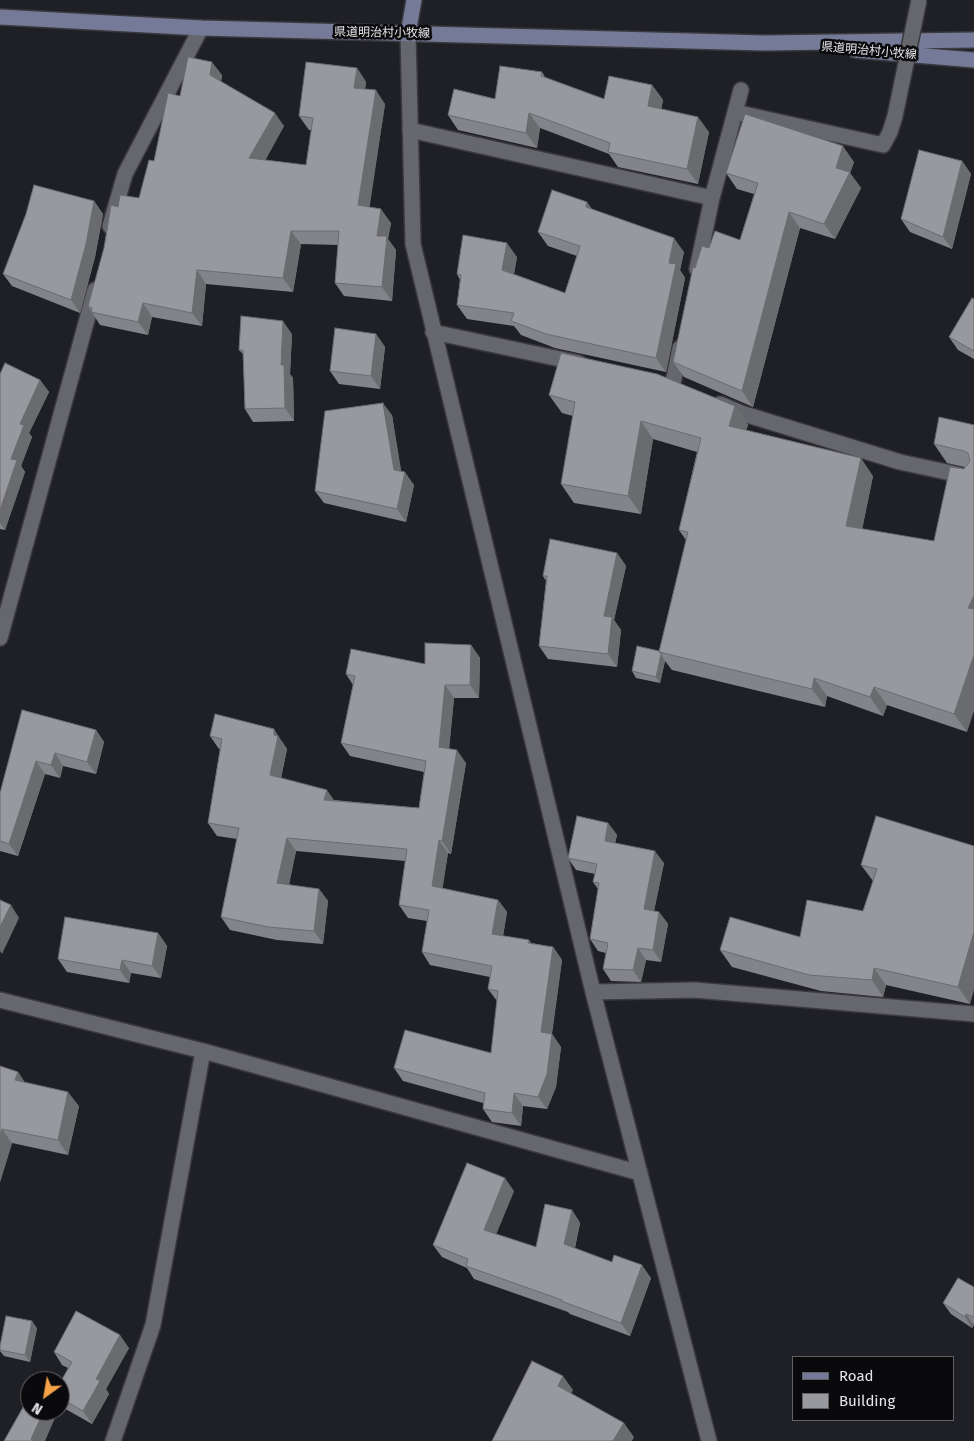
<!DOCTYPE html>
<meta charset="utf-8">
<style>
body{margin:0}
#map{position:relative;width:974px;height:1441px;overflow:hidden;background:#1f2025;font-family:"Fira Sans",sans-serif}
canvas{display:block}
.legend{position:absolute;left:792px;top:1356px;width:162px;height:65px;box-sizing:border-box;background:#0a0a0c;border:1px solid #626264;margin:0;padding:6px 9px;list-style:none;font-size:15px;color:#e6e6e9}
.legend li{display:flex;align-items:center;gap:10px;height:25px}
.legend b{width:25px;border:1px solid #626264}
.north{position:absolute;left:20px;top:1371px;width:50px;height:50px;box-sizing:border-box;background:#0a0a0c;border:1px solid #626264;border-radius:50%;rotate:212deg;font-size:14px;font-weight:700;line-height:20px;text-align:center;color:#e6e6e9}
.north::after{content:'';display:block;margin:auto;width:18px;height:22px;background:#f5a346;clip-path:polygon(50% 0,100% 100%,50% 72%,0 100%)}
</style>
<div id="map">
<canvas width="974" height="1441"></canvas>
<ul class="legend">
<li><b style="height:6px;background:#757a98"></b>Road</li>
<li><b style="height:14px;background:#98999f"></b>Building</li>
</ul>
<div class="north">N</div>
</div>
<script>
const ctx = document.querySelector('canvas').getContext('2d');
ctx.lineJoin = 'round';
function poly(rows) {
  const path = new Path2D();
  for (const r of rows) {
    path.moveTo(r[0], r[1]);
    for (let i = 2; i < r.length; i += 2) path.lineTo(r[i], r[i + 1]);
  }
  return path;
}
function trace(path, color, width, dash) {
  ctx.strokeStyle = color;
  ctx.lineWidth = width;
  ctx.lineCap = dash ? 'butt' : 'round';
  ctx.setLineDash(dash || []);
  ctx.stroke(path);
}
function fillPath(path, color) {
  ctx.fillStyle = color;
  ctx.fill(path, 'evenodd');
}
function drawText(font, color, halo, rows, align = 'center') {
  ctx.font = font + ' "Fira Sans","Noto Sans JP",sans-serif';
  ctx.lineWidth = 5;
  ctx.setLineDash([]);
  ctx.textBaseline = 'middle';
  ctx.strokeStyle = halo;
  ctx.fillStyle = color;
  for (const [text, x, y, turn = 0] of rows) {
    ctx.save();
    ctx.translate(x, y);
    ctx.rotate((+turn || 0) * Math.PI / 180);
    ctx.textAlign = isNaN(turn) ? turn : align;
    if (halo) ctx.strokeText(text, 0, 0);
    ctx.fillText(text, 0, 0);
    ctx.restore();
  }
}
const street = poly([
 [408,34,413,244,593,992,709,1441],
 [735,112,883,145,890,132,895,116],
 [410,130,712,198],
 [110,226,125,174,201,28],
 [697,269,712,198,741,90],
 [433,332,579,363],
 [673,383,680,348],
 [720,404,741,413,900,462,974,478],
 [0,638,95,290],
 [593,992,695,990,974,1014],
 [0,1000,203,1051,640,1173],
 [113,1441,153,1325,203,1051]
]);
const secondary = poly([
 [0,17,201,28,764,43,974,40],
 [408,34,414,0],
 [855,50,974,60]
]);
const streetBridge = poly([
 [895,116,919,0]
]);
const wall = poly([
 [357,68,366,82,365,89,385,104,369,207,391,223,388,239,396,250,392,301,344,296,335,283,338,245,301,244,293,292,206,284,202,326,152,317,148,335,100,325,88,306,139,198,180,96,222,75,221,82,284,126,265,160,306,165,312,130,309,130,299,116],
 [542,72,545,77,604,99,652,85,663,100,661,109,709,132,698,184,618,167,609,154,540,128,537,148,458,130,448,115,495,99],
 [962,161,971,174,952,249,910,232,901,219],
 [854,162,850,173,861,188,835,239,800,228,753,407,684,377,673,362,695,268,709,248,740,240,754,194,737,189,726,173],
 [94,201,103,214,95,257,80,313,12,286,3,274],
 [587,202,592,210,684,252,680,270,685,278,666,372,555,348,521,335,514,326,467,319,457,305,460,280,457,274,517,257,514,274,565,293,577,256,548,246,538,232],
 [974,299,974,359,958,350,949,337],
 [292,334,290,374,293,378,294,421,253,422,245,409,243,354,239,350],
 [376,334,385,347,380,389,339,384,330,371],
 [0,374,40,380,49,392,29,433,32,437,21,466,25,472,5,530,0,529],
 [549,395,735,406,748,425,746,430,873,476,862,529,934,541,964,469,965,467,947,463,934,444,974,425,967,732,887,705,883,716,827,696,825,707,672,670,665,661,660,683,636,678,632,671,659,651,686,540,679,530,697,452,653,439,641,514,574,503,561,484,573,416,562,413],
 [392,415,401,472,414,485,406,522,324,503,315,491],
 [617,553,626,566,614,620,621,630,617,667,548,659,539,646,546,581,543,576],
 [471,645,480,658,479,698,454,698,449,749,466,763,451,854,448,853,442,889,498,900,507,912,503,936,529,940,531,943,553,947,562,960,552,1034,561,1047,556,1087,547,1109,523,1106,521,1126,492,1122,483,1109,483,1103,403,1081,394,1068,491,1053,497,1001,488,989,490,977,430,965,422,952,427,921,408,918,399,905,405,861,296,851,289,885,319,889,328,901,323,944,277,940,230,930,221,917,237,839,217,836,208,823,220,749,219,749,210,736,283,742,283,743,287,749,281,778,334,800,419,808,424,772,350,756,341,743,353,685,346,674,425,664],
 [22,710,96,730,104,742,96,774,63,766,60,778,45,774,18,856,0,851,0,793],
 [876,816,970,1004,886,985,883,997,821,991,732,967,720,950,800,937,863,911,873,881,861,865],
 [608,823,617,835,615,843,664,863,654,911,659,912,668,924,661,962,646,960,641,982,611,981,603,969,606,953,598,951,590,939,598,889,593,882,595,874,576,870,568,858],
 [158,933,167,946,161,978,131,973,129,983,67,972,58,959],
 [0,1066,18,1072,25,1083,79,1106,68,1155,12,1143,0,1182],
 [514,1191,496,1234,536,1247,572,1210,580,1223,575,1248,651,1278,630,1336,570,1314,568,1312,474,1279,467,1268,442,1257,433,1245],
 [974,1287,974,1325,972,1328,951,1314,943,1303],
 [37,1328,30,1362,4,1356,0,1351,0,1346],
 [129,1348,106,1389,109,1394,92,1424,62,1407,61,1405,60,1408,60,1383,68,1368,62,1365,54,1352]
]);
const shadedWall = poly([
 [212,62,222,75,219,89,210,75],
 [357,68,366,82,363,101,354,88],
 [652,85,663,100,659,122,648,106],
 [376,90,385,104,368,218,358,205],
 [275,113,284,126,259,172,249,158],
 [529,113,540,128,537,148,526,133],
 [698,117,709,132,698,184,687,169],
 [843,146,854,162,850,173,861,188,835,239,824,224,836,168],
 [962,161,971,174,952,249,943,237],
 [94,201,103,214,95,257,80,313,71,300],
 [587,202,597,216,586,207],
 [381,209,391,223,388,239,396,250,392,301,382,287,377,236],
 [789,212,800,228,753,407,742,391],
 [291,231,301,244,293,292,283,278],
 [674,238,684,252,680,270,685,278,666,372,656,358,669,263],
 [507,243,517,257,512,284,502,270],
 [197,270,206,284,202,326,192,313],
 [143,303,152,317,148,335,138,322],
 [283,321,292,334,290,374,293,378,294,421,285,408,281,365],
 [376,334,385,347,380,389,371,376],
 [40,380,49,392,29,433,32,437,21,466,25,472,5,530,0,523,0,510,11,459,20,424],
 [383,403,392,415,403,482,405,472,414,485,406,522,397,509,394,470],
 [735,406,748,425,742,444,729,426],
 [641,421,653,439,641,514,628,496],
 [861,458,873,476,859,545,846,526],
 [617,553,626,566,614,620,621,630,617,667,608,654,604,616],
 [974,596,974,616,968,608],
 [471,645,480,658,479,698,470,685],
 [661,654,665,661,660,683,656,677],
 [974,655,974,711,967,732,954,714],
 [814,678,827,696,825,707,812,689],
 [445,685,454,698,448,760,439,747],
 [874,687,887,705,883,716,870,697],
 [274,729,287,749,279,788,270,775],
 [96,730,104,742,96,774,87,762],
 [457,750,466,763,451,854,442,841],
 [55,753,63,766,60,778,51,765],
 [36,761,45,774,18,856,9,844],
 [327,790,336,803,324,800],
 [608,823,617,835,613,853,605,841],
 [287,838,296,851,286,896,277,883],
 [439,840,448,853,441,899,432,886],
 [655,851,664,863,652,921,644,909],
 [319,889,328,901,323,944,314,931],
 [498,900,507,912,501,947,492,934],
 [11,905,19,918,2,954,0,951,0,927],
 [659,912,668,924,661,962,653,950],
 [974,932,974,990,970,1004,958,987],
 [158,933,167,946,161,978,152,966],
 [553,947,562,960,550,1045,541,1032],
 [638,948,646,960,641,982,633,970],
 [122,960,131,973,129,983,120,970],
 [874,968,886,985,883,997,872,980],
 [552,1034,561,1047,556,1087,547,1109,538,1097],
 [18,1072,28,1087,15,1080],
 [68,1092,79,1106,68,1155,58,1140],
 [514,1093,523,1106,521,1126,512,1113],
 [2,1129,12,1143,0,1182,0,1135],
 [505,1178,514,1191,493,1242,484,1230],
 [572,1210,580,1223,573,1256,564,1244],
 [642,1265,651,1278,630,1336,621,1323],
 [966,1314,974,1325,972,1328,965,1317],
 [32,1321,37,1328,30,1362,25,1355],
 [120,1335,129,1348,106,1389,109,1394,92,1424,83,1411,96,1379],
 [563,1376,573,1390,568,1400,558,1386],
 [44,1411,58,1411,45,1441,32,1441,31,1439],
 [624,1423,634,1437,632,1441,613,1441]
]);
const building = poly([
 [188,57,212,62,210,75,275,113,249,158,306,165,313,118,299,116,306,62,357,68,354,88,376,90,358,205,381,209,377,236,387,236,382,287,335,283,339,231,291,231,283,278,197,270,192,313,143,303,138,322,91,312,92,308,88,306,104,248,111,205,118,207,120,195,139,198,149,160,154,161,168,93,180,96,188,57],
 [500,66,542,72,541,76,604,99,609,76,652,85,648,106,698,117,687,169,608,152,610,143,529,113,526,133,448,115,454,89,495,99,500,66],
 [745,114,843,146,836,168,850,172,824,224,789,212,742,391,673,362,693,267,695,268,702,246,709,248,715,231,740,240,758,183,726,173,745,114],
 [919,150,962,161,943,237,901,219,919,150],
 [34,185,94,201,86,244,71,300,3,274,26,214,34,185],
 [552,190,587,202,586,207,674,238,669,263,676,264,656,358,546,334,511,321,514,313,457,305,461,275,457,274,463,235,507,243,502,270,565,293,580,246,538,232,552,190],
 [972,298,974,299,974,351,949,337,972,298],
 [241,316,283,321,281,365,284,365,285,408,245,409,243,350,239,350,241,316],
 [335,328,376,334,371,376,330,371,335,328],
 [561,353,657,374,735,406,729,426,861,458,846,526,934,541,950,467,964,469,970,461,968,453,964,451,934,444,939,417,974,425,974,596,968,608,974,609,974,655,954,714,874,687,870,697,814,678,812,689,659,652,688,532,679,530,701,438,641,421,628,496,561,484,575,402,549,395,561,353],
 [5,363,40,380,20,424,24,425,11,459,17,460,0,510,0,374,5,363],
 [383,403,394,470,405,472,397,509,315,491,325,411,383,403],
 [550,539,617,553,604,616,612,617,608,654,539,646,547,576,543,576,550,539],
 [425,643,471,645,470,685,445,685,439,747,457,750,442,841,439,840,432,886,498,900,492,934,529,940,528,943,553,947,541,1032,552,1034,547,1074,538,1097,514,1093,512,1113,483,1109,485,1093,394,1068,405,1030,491,1053,498,991,488,989,492,966,422,952,429,910,399,905,407,849,287,838,277,883,319,889,314,931,268,927,221,917,239,828,208,823,222,739,210,736,215,714,274,729,274,735,278,736,270,775,327,790,324,800,419,808,426,761,341,743,355,676,346,674,351,649,425,664,425,643],
 [637,646,659,651,661,654,656,677,632,671,637,646],
 [22,710,96,730,87,762,55,753,51,765,36,761,9,844,0,841,0,793,22,710],
 [577,816,608,823,605,841,655,851,644,909,659,912,653,950,638,948,633,970,603,969,608,943,590,939,599,883,593,882,597,864,568,858,577,816],
 [876,816,974,846,974,932,958,987,874,968,872,980,809,975,720,950,730,917,800,937,807,900,863,911,877,869,861,865,876,816],
 [0,900,11,905,0,927,0,900],
 [65,917,158,933,152,966,122,960,120,970,58,959,65,917],
 [0,1066,18,1072,15,1080,68,1092,58,1140,2,1129,0,1135,0,1066],
 [467,1163,505,1178,484,1230,536,1247,545,1204,572,1210,564,1244,612,1262,614,1255,642,1265,621,1323,561,1301,562,1300,466,1266,468,1259,433,1245,467,1163],
 [958,1278,974,1287,974,1317,966,1314,965,1317,943,1303,958,1278],
 [76,1311,120,1335,96,1379,100,1381,83,1411,60,1398,60,1383,72,1362,54,1352,76,1311],
 [6,1316,32,1321,25,1355,0,1350,0,1346,6,1316],
 [532,1361,563,1376,558,1386,624,1423,613,1441,492,1441,532,1361],
 [30,1395,30,1411,44,1411,31,1439,33,1441,4,1441,30,1395]
]);
const streetNames = [
 ["県道明治村小牧線",382,33,1],
 ["県道明治村小牧線",869,51,5]
];
trace(street, '#3a3a3e', 18);
trace(secondary, '#3a3a3e', 18);
trace(street, '#66676c', 15);
trace(secondary, '#757a98', 15);
trace(streetBridge, '#3a3a3e', 18, []);
trace(streetBridge, '#66676c', 15);
fillPath(wall, '#838489');
fillPath(shadedWall, '#6a6b6f');
fillPath(building, '#98999f');
trace(building, '#6a6b6f', 1);
drawText('12px', '#e6e6e9', '#0a0a0c', streetNames);
</script>
